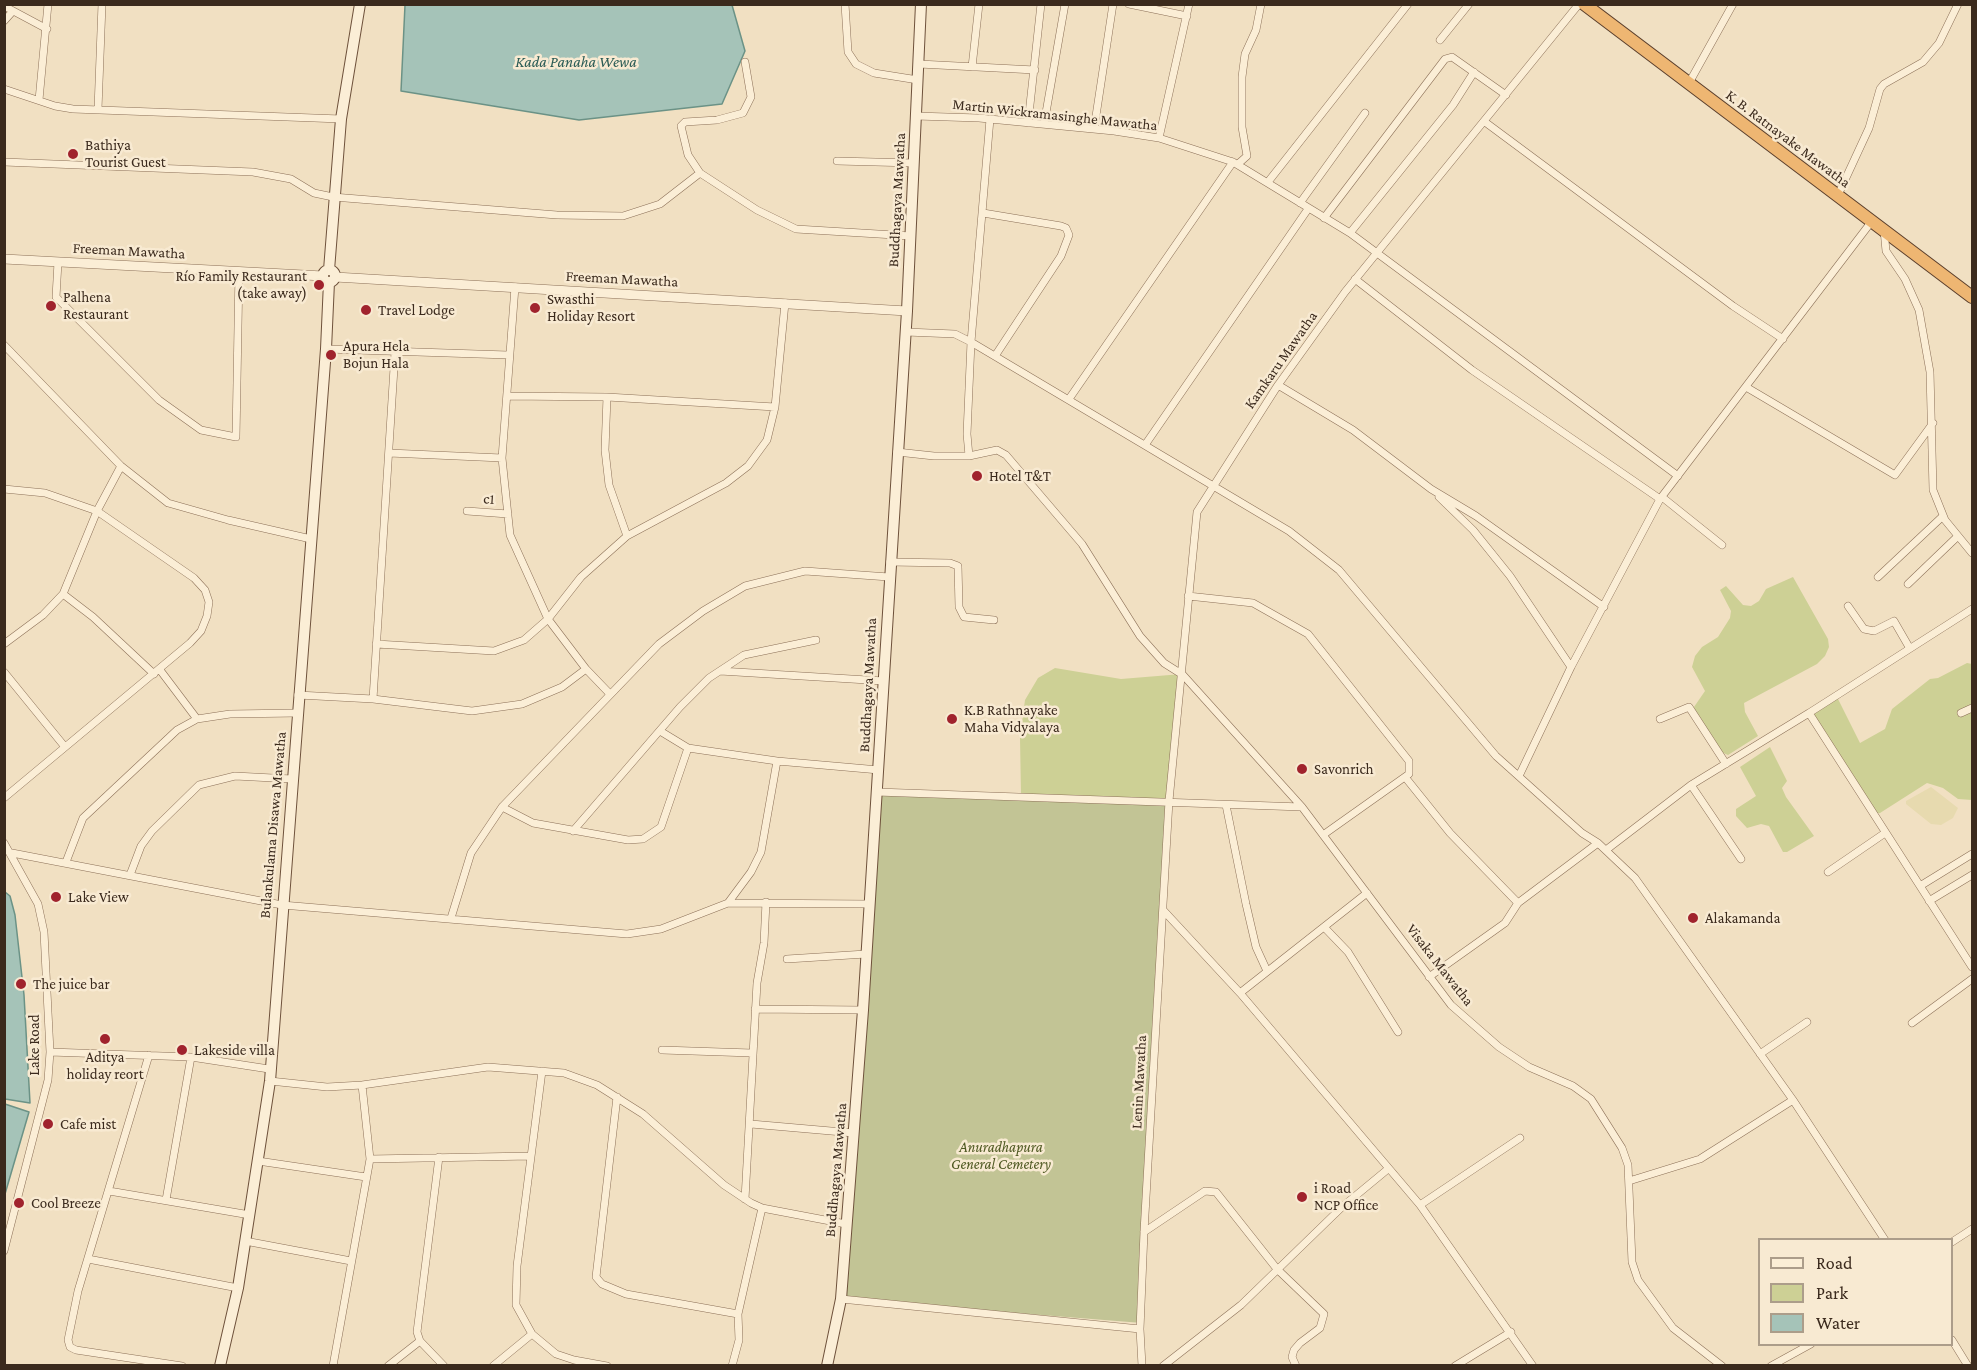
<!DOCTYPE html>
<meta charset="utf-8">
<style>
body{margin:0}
#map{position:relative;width:1977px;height:1370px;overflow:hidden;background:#f1e0c2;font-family:"Crimson Pro",serif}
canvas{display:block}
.frame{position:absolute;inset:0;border:6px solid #3b2a1d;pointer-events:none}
.legend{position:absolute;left:1758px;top:1238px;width:195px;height:108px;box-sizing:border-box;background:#f8ead2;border:2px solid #ac9d8a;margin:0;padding:8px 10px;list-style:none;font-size:18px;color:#3b2a1d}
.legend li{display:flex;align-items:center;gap:12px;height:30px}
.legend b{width:30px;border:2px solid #ac9d8a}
</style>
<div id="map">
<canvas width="1977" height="1370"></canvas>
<div class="frame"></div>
<ul class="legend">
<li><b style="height:8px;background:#fbeed6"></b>Road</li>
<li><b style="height:16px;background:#cdd095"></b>Park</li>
<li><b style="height:16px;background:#a5c3b8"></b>Water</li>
</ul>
</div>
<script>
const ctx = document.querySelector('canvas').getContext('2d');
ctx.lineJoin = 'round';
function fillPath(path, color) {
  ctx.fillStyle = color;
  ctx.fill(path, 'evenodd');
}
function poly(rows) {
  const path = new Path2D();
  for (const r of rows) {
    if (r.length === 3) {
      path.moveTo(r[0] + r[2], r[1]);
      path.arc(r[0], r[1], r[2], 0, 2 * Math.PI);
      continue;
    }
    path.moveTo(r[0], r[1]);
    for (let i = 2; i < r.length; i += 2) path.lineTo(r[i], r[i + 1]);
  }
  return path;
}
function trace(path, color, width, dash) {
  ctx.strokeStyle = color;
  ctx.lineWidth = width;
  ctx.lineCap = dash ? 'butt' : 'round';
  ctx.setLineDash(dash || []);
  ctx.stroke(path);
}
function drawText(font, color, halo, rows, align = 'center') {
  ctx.font = font + ' "Crimson Pro",serif';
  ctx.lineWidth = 5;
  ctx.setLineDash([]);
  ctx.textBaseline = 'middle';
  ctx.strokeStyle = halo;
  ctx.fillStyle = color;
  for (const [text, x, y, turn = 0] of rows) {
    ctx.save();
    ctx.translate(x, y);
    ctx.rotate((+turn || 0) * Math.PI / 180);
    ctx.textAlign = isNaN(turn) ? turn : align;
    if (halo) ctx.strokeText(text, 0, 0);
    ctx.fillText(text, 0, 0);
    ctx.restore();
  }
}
const farmland = poly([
 [1931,787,1958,808,1953,818,1941,825,1931,824,1906,804,1906,801]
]);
const green = poly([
 [1793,577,1828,639,1829,647,1825,656,1817,664,1744,703,1745,712,1758,736,1728,755,1721,752,1698,720,1694,707,1705,691,1692,667,1695,656,1702,647,1718,637,1730,618,1731,611,1720,590,1726,586,1743,605,1751,606,1759,601,1766,589],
 [1967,663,1972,664,1972,800,1958,799,1943,788,1927,783,1880,813,1873,814,1807,714,1836,695,1860,743,1885,729,1892,709,1930,679,1938,678],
 [1055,668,1121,679,1182,674,1171,802,1021,795,1020,738,1025,700,1038,678],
 [1770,747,1787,781,1782,788,1786,797,1814,836,1787,852,1783,852,1769,826,1761,824,1747,828,1736,816,1736,809,1756,796,1740,767]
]);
const cemetery = poly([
 [877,792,1171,802,1142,1323,841,1299]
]);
const water = poly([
 [405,5,732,5,745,51,722,104,579,120,401,91,405,5],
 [5,892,10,896,15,915,24,995,30,1103,5,1099,5,892],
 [5,1104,29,1112,5,1194,4,1104,5,1104]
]);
const minor = poly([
 [845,4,848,52,856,64,874,73,918,80],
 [1129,4,1187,16],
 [4,6,47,29],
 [4,21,13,11],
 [1440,40,1469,4],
 [919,64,1035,70],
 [972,67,979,4],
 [1689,83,1733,4],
 [4,89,55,106,73,109,341,119],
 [39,100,48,4],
 [98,109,102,4],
 [916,116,979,118,1114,131,1159,138,1233,162,1350,233,1678,476],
 [1485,122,1733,306,1783,339],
 [1028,123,1041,4],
 [1044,124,1065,4],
 [1094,129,1113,4],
 [1159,138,1189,4],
 [837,161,914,163],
 [4,162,253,172,291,179,314,193,333,197,557,215,623,216,660,204,700,173,757,210,796,229,911,236],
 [1238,164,1247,156,1242,127,1242,77,1245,54,1256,30,1261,4],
 [700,173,688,155,681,126,685,122,717,120,743,113,751,97,745,62],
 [1268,182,1408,4],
 [1838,195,1869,128,1880,89,1884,84,1923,62,1939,43,1958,4],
 [1300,203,1365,113],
 [983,213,1061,226,1066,228,1069,235,1061,256,995,356],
 [1324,218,1445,59,1452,57,1506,95],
 [1884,230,1886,251,1905,279,1919,310,1930,372,1933,490,1945,520,1972,553],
 [1350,233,1453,105,1474,72],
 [58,262,56,297,159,400,201,430,236,437,239,271],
 [1355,279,1472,370,1660,499],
 [515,287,502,458,510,535,548,619,586,669,609,693],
 [906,332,955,334,971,342,1289,531,1339,570,1496,756,1582,833,1598,843,1635,878,1793,1100,1885,1240],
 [4,345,121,466,168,503,228,520,311,539],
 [326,349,508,355],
 [1278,385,1353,430,1431,489,1476,516,1604,607],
 [1746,387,1895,475,1933,423],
 [507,396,607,397,775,407],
 [607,397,605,450,609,485,627,536],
 [1069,399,1233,162],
 [1145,445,1308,209],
 [897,452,934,456,969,456,997,450,1006,455,1082,544,1140,636,1164,663,1183,675,1302,807],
 [389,453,502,458],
 [969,456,967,434,971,342,990,119],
 [4,489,45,493,97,511,194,578,205,590,209,602,207,616,201,631,190,643,4,798],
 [1439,497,1473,530,1510,576,1571,667],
 [1662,497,1722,545],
 [467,511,508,514],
 [890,562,950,563,958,566,959,607,964,617,994,620],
 [1878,577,1943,516],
 [1908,584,1958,536],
 [63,594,93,617,154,674],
 [1188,596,1253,603,1308,634,1409,761,1409,774,1323,835],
 [1848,606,1864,629,1874,631,1894,621,1909,647],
 [1972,609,1809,713,1972,967],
 [4,644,43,615,63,594,97,511,121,466],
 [376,644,494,651,524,640,548,619,581,577,627,536,726,483,748,466,767,440,775,407,785,303],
 [160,670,197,719],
 [720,671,884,681],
 [4,672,65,747],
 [298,695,373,699,472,711,522,704,562,687,586,669],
 [373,699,395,352],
 [1961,713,1972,708],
 [1660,719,1689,707,1726,764],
 [660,731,688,748,777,761,879,770],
 [1519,776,1571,667,1660,499,1872,221],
 [1405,777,1450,833,1518,903,1505,923,1429,977],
 [1691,785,1741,859],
 [877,792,1302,807,1451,1005,1499,1047,1529,1067,1573,1086,1591,1099,1622,1148,1628,1165,1632,1262,1638,1280,1673,1328,1722,1366],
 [1226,805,1246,904,1256,947,1267,971],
 [502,807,533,823,628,840,643,839,661,827,688,748],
 [573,831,680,707,709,678,744,655,816,640],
 [4,843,38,904,44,932,50,1052,48,1080,4,1251],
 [1606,850,1691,785,1809,713],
 [12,853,282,905,627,934,661,929,728,903,870,904],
 [66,862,83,818,177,730,197,719,230,714,297,713],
 [1828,872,1885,833],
 [130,875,141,846,152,831,199,785,235,776,292,779],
 [1920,886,1972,854],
 [1929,901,1972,875],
 [728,903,751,872,761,852,777,761],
 [1518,903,1598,843],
 [1163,910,1240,993,1420,1205,1533,1366],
 [451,918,471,853,502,807,659,644,703,611,745,586,805,571,889,577],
 [1324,927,1348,952,1398,1032],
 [787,959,866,954],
 [1240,993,1367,893],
 [755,1009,863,1010],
 [1912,1023,1972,979],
 [662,1050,752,1053],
 [50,1052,191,1057,269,1069],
 [1760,1054,1807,1022],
 [149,1055,78,1291,68,1340,70,1347,76,1350,182,1366],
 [542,1071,517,1266,516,1305,532,1334,556,1354,574,1360,607,1366],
 [270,1081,327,1087,362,1085,488,1067,564,1073,597,1085,643,1114,724,1185,751,1203,762,1208,846,1224],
 [617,1097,596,1277,602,1284,626,1294,738,1314],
 [751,1124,854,1133],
 [439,1157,417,1332,420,1341,444,1366],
 [370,1159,531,1156],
 [258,1161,366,1177],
 [1629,1181,1700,1159,1793,1100],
 [109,1191,250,1215],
 [745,1199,757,983,764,943,766,902],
 [166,1200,191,1057],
 [1420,1205,1520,1138],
 [1144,1232,1205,1191,1216,1192,1277,1269,1324,1314,1320,1328,1300,1343,1294,1350,1292,1357,1296,1366],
 [245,1241,351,1261],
 [1952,1242,1972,1229],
 [88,1259,238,1288],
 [841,1299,1140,1329],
 [1952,1340,1968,1366],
 [333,1366,370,1159,362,1085],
 [388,1366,420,1341],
 [493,1366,532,1334],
 [732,1366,739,1340,738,1314,762,1208],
 [1142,1366,1140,1329,1144,1232,1169,801,1197,512,1278,385,1345,292,1579,4],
 [1163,1366,1241,1305,1342,1207,1388,1169],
 [1455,1366,1511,1332],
 [1771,1366,1811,1344]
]);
const tertiary = poly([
 [4,259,323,276],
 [335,277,907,311]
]);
const secondary = poly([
 [329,276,6],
 [329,270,341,119,360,4],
 [220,1366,238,1288,270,1081,326,349,329,282],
 [827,1366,841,1299,863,1010,907,311,921,4]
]);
const trunk = poly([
 [1584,4,1972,297]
]);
const markers = [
 [73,154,6,"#a0232d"],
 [319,285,6,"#a0232d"],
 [51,306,6,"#a0232d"],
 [535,308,6,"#a0232d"],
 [366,310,6,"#a0232d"],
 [331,355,6,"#a0232d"],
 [977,476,6,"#a0232d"],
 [952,719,6,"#a0232d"],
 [1302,769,6,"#a0232d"],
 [56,897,6,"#a0232d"],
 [1693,918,6,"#a0232d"],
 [21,984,6,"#a0232d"],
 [105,1039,6,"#a0232d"],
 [182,1050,6,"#a0232d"],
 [48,1124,6,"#a0232d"],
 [1302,1197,6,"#a0232d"],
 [19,1203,6,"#a0232d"]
];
const streetNames = [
 ["Martin Wickramasinghe Mawatha",1055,115,6],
 ["K. B. Ratnayake Mawatha",1788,139,37],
 ["Buddhagaya Mawatha",897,200,-87],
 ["Freeman Mawatha",129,251,3],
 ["Freeman Mawatha",622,279,3],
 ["Kamkaru Mawatha",1281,360,-55],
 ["c1",489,499,4],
 ["Buddhagaya Mawatha",868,685,-87],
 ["Bulankulama Disawa Mawatha",273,825,-85],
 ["Visaka Mawatha",1440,965,52],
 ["Lake Road",34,1045,-90],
 ["Lenin Mawatha",1139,1082,-87],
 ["Buddhagaya Mawatha",836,1170,-85]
];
const poiNames = [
 ["Bathiya",85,145],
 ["Tourist Guest",85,162],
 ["Río Family Restaurant",307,276,"right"],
 ["(take away)",307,293,"right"],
 ["Palhena",63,297],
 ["Restaurant",63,314],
 ["Swasthi",547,299],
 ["Holiday Resort",547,316],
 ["Travel Lodge",378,310],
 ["Apura Hela",343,346],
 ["Bojun Hala",343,363],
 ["Hotel T&T",989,476],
 ["K.B Rathnayake",964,710],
 ["Maha Vidyalaya",964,727],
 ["Savonrich",1314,769],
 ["Lake View",68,897],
 ["Alakamanda",1705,918],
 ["The juice bar",33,984],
 ["Lakeside villa",194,1050],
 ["Aditya",105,1057,"center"],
 ["holiday reort",105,1074,"center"],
 ["Cafe mist",60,1124],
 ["i Road",1314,1188],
 ["NCP Office",1314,1205],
 ["Cool Breeze",31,1203]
];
const parkNames = [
 ["Anuradhapura",1001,1147],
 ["General Cemetery",1001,1164]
];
const waterNames = [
 ["Kada Panaha Wewa",576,62]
];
fillPath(farmland, '#e7daaf');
fillPath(green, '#cdd095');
fillPath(cemetery, '#c2c495');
fillPath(water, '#a5c3b8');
trace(water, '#6b9286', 1.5);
trace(minor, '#8c7058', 8);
trace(tertiary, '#8c7058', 10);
trace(secondary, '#6e513b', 12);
trace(trunk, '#5a3e2c', 14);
trace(minor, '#fbeed6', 7);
trace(tertiary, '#fbeed6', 9);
trace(secondary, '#fbeed6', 10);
trace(trunk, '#eeb672', 12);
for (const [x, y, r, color] of markers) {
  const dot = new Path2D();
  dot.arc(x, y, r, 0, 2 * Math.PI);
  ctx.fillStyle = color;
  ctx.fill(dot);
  trace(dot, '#f8ead2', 2);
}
drawText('15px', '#3b2a1d', '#f8ead2', streetNames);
drawText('15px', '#3b2a1d', '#f8ead2', poiNames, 'left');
drawText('italic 15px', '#4f5922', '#f8ead2', parkNames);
drawText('italic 16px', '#2b5c56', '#f8ead2', waterNames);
</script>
